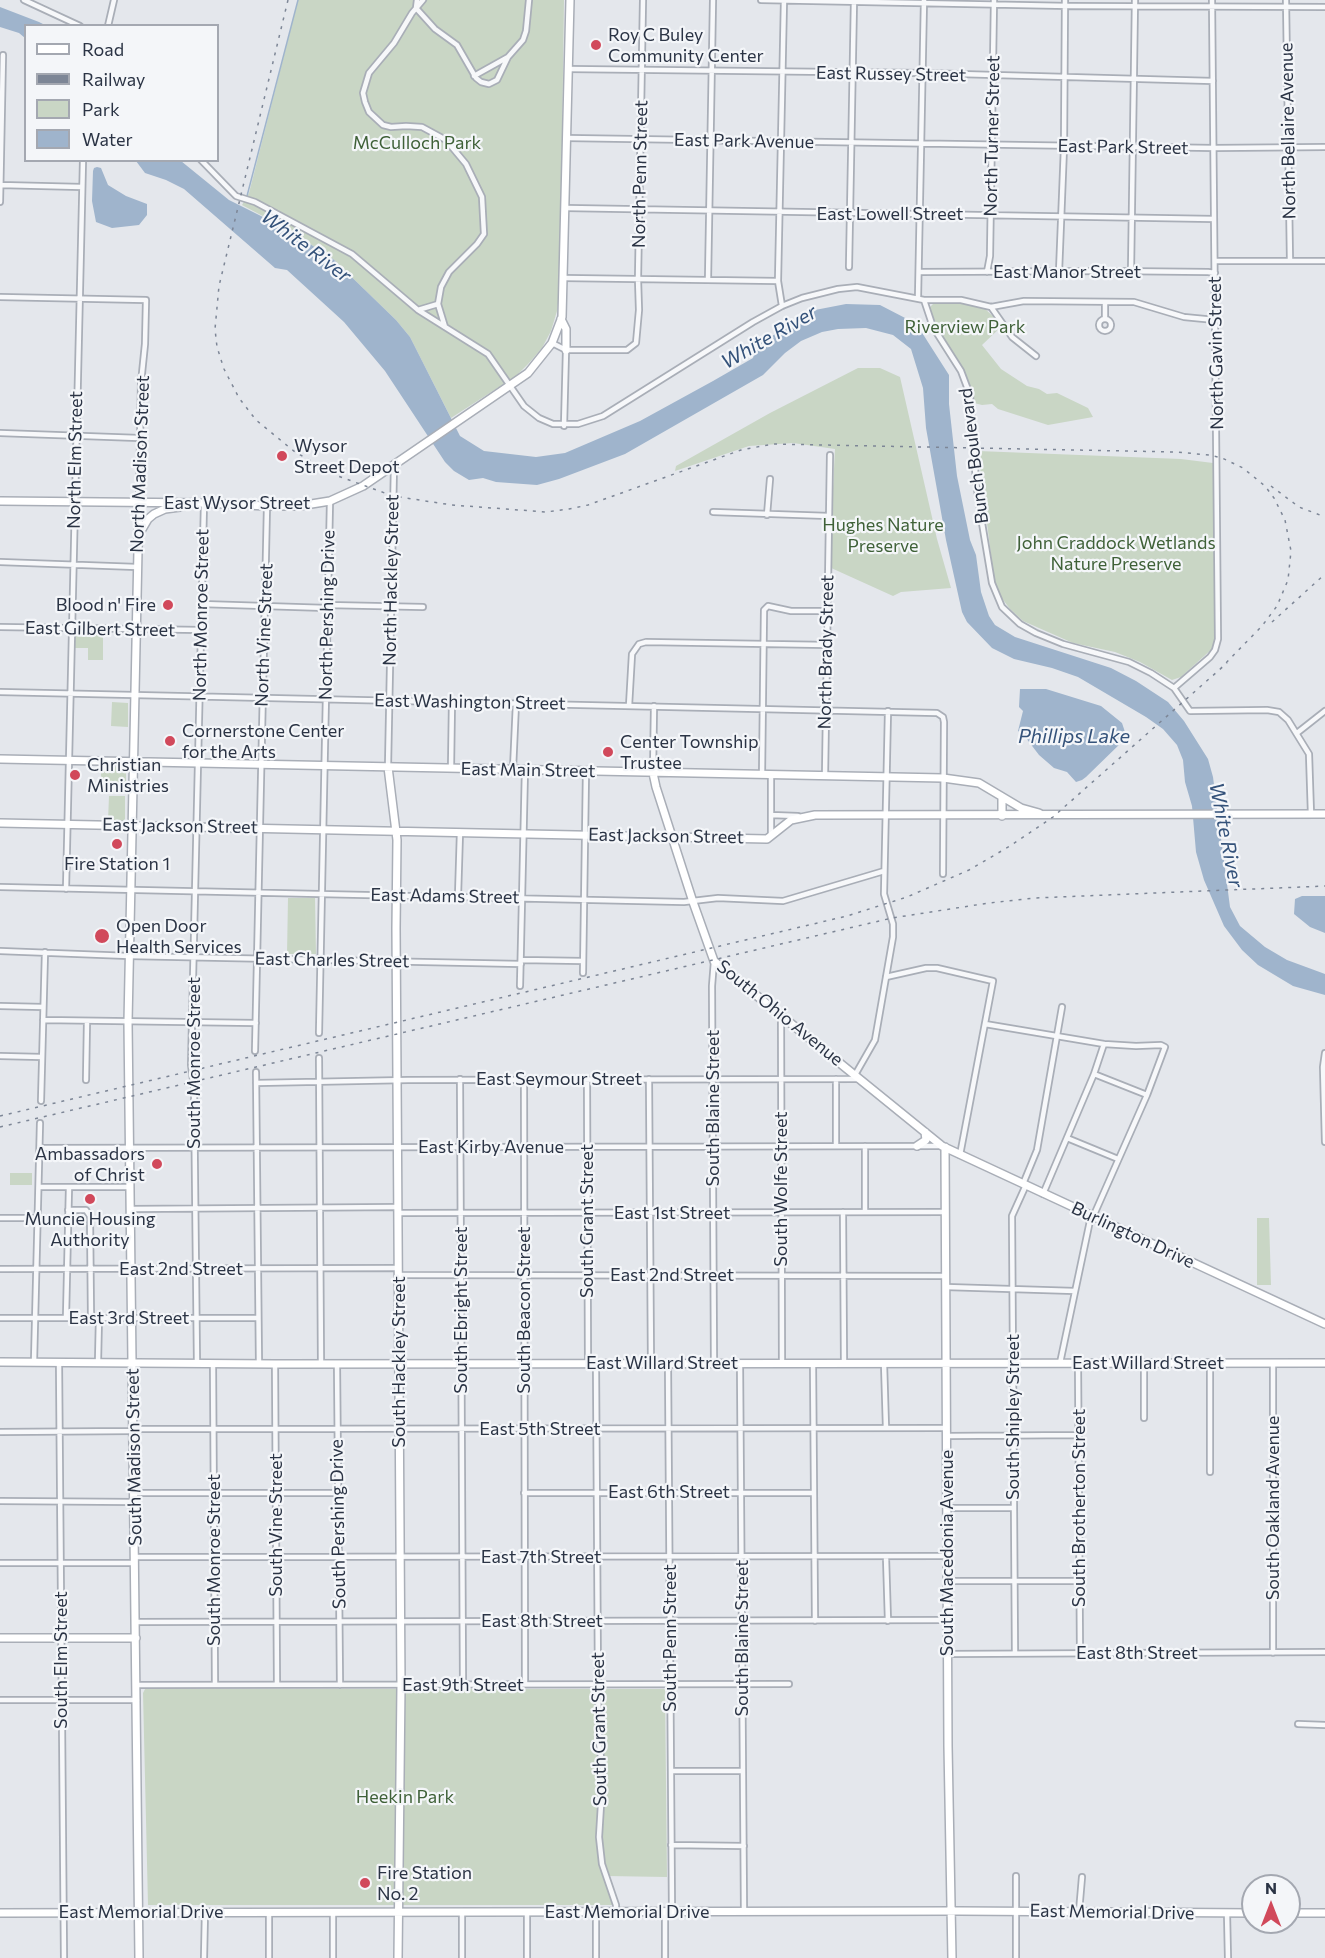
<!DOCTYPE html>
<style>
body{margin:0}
#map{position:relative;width:1325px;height:1958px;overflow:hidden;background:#e4e7ec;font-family:Commissioner,sans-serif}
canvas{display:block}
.legend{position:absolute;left:24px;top:24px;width:195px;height:138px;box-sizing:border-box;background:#f4f6f9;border:2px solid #a4a8b1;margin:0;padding:8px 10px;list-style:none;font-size:18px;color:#2b3445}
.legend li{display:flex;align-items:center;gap:12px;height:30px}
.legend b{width:30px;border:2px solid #a4a8b1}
.north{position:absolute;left:1241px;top:1874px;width:60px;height:60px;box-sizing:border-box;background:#f4f6f9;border:2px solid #a4a8b1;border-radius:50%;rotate:0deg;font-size:16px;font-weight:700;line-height:24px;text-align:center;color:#2b3445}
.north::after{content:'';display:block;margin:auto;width:21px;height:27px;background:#d1495b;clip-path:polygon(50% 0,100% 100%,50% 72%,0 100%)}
</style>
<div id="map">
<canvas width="1325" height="1958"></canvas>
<ul class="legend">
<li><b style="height:8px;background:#fff"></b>Road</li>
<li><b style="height:8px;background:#7d8696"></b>Railway</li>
<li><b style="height:16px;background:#c9d6c5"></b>Park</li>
<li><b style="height:16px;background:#9fb4cc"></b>Water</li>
</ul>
<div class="north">N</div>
</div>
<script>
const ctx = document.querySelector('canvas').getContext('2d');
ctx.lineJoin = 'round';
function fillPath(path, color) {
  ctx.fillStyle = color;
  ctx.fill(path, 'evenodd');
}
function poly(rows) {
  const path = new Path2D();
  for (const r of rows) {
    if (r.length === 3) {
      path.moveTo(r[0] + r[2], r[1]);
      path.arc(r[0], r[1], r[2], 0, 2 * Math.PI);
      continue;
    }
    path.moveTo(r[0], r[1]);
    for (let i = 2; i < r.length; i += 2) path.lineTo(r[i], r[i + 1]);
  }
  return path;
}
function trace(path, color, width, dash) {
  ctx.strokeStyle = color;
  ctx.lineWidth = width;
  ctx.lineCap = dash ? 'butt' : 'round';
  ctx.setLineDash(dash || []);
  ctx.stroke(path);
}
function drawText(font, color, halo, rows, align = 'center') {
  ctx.font = font + ' Commissioner,sans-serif';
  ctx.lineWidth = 4.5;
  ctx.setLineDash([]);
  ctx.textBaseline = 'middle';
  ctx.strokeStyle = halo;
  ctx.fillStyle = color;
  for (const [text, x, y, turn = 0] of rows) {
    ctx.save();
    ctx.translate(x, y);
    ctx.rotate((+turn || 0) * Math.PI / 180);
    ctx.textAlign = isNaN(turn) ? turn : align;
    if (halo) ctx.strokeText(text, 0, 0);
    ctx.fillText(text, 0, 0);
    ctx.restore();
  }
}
const green = poly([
 [298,0,564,0,560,288,557,311,551,331,542,348,529,363,516,376,451,418,410,337,396,320,333,259,287,229,242,205,249,193],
 [957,302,983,307,998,321,1001,327,982,345,1001,369,1027,386,1039,389,1047,394,1057,393,1088,408,1093,417,1048,425,998,409,992,404,982,405,974,403,972,393,963,369,934,324,929,311,930,307,934,303],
 [858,368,880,368,900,377,937,539,951,588,901,592,893,596,829,567,835,449,793,443,749,446,675,471,676,466,770,413],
 [978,451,1181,459,1213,463,1215,638,1213,648,1181,677,1172,680,1140,662,1115,652,1073,643,1023,621,1010,609,1001,597,994,579],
 [103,632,103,660,88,660,88,648,72,648,74,633],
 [112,702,128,703,128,727,111,726],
 [101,767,126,767,126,792,101,792],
 [109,796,125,796,125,819,123,821,108,821],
 [288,898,315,898,316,954,287,954],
 [10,1173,32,1173,32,1185,10,1185],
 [1257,1218,1269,1218,1271,1285,1257,1285],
 [145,1689,665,1689,667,1877,607,1876,616,1905,148,1905,143,1693]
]);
const water = poly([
 [0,7,39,22,45,25,26,26,25,38,19,33,0,27],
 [136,161,181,161,229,200,287,229,333,259,396,320,410,337,460,436,484,451,536,457,565,453,640,421,713,381,753,358,757,345,815,310,846,304,880,305,909,320,919,328,949,375,949,404,957,476,970,540,976,555,981,592,989,616,995,625,1015,637,1111,668,1136,681,1168,702,1184,721,1208,759,1213,777,1230,907,1240,926,1265,947,1287,960,1325,974,1325,995,1293,986,1258,965,1242,950,1224,926,1204,880,1196,852,1192,806,1185,782,1183,760,1177,745,1163,729,1146,717,1078,677,1052,668,1014,659,992,648,967,622,962,612,946,540,926,428,923,388,911,349,893,335,866,328,838,329,822,332,801,341,785,353,763,375,625,454,559,479,537,485,496,482,483,478,469,480,454,471,445,462,385,371,344,322,287,270,275,268,184,189,166,180,145,173],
 [97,167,101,168,108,185,126,196,147,204,147,215,139,225,112,228,96,222,92,201,93,171,94,168],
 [1020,689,1046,689,1101,706,1122,723,1126,735,1123,741,1086,777,1082,780,1076,782,1067,772,1054,768,1039,755,1023,734,1018,731,1023,711,1019,707],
 [1302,896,1325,896,1325,933,1310,927,1294,914,1295,899]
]);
const stream = poly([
 [247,196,298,0]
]);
const street = poly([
 [24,0,80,26],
 [417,0,416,8,435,29,457,45,476,78,481,82,489,84,497,80,508,57,523,40,526,31,529,0],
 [423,0,412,13,394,43,369,73,363,93,365,102,369,112,383,125,391,127,406,126,422,127,446,140,466,164,482,197,484,234,477,244,449,272,441,287,438,304,445,327],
 [761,0,1069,6,1325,7],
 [1286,0,1290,261],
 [108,26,114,0],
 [568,69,922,73,1213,81],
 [474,76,508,57],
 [567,138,1214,148,1325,147],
 [201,160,236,196,255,202,352,254,418,310,488,354,524,406,539,418,553,424,578,424,603,416,753,322,782,306,802,298,838,289,857,287,924,300,933,327,961,371,970,395,976,482,981,517,992,583,1002,607,1020,624,1036,633,1063,644,1129,662,1151,673,1174,688,1190,711,1267,710,1279,712,1288,720,1309,754,1311,814],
 [0,185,82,187],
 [0,202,3,55],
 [566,208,1214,219],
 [1215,261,1325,261],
 [849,267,854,0],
 [1131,271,1135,0],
 [920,272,1112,271,1208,272,1215,273],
 [987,272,990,256,994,0],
 [1059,272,1064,147,1065,0],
 [564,278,778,281],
 [708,280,713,0],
 [0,297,146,300,145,344,141,383,139,503],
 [918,298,924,0],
 [924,300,961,300,991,307,1024,301,1134,302,1184,317,1215,320],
 [1105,302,1105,319],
 [782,306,778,281,784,0],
 [991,307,1012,337,1036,356],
 [418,310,438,304],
 [1105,325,6],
 [552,343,566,350,627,350,636,343,639,310,638,279,643,0],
 [564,426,566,350],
 [0,433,139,438],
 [713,512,829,516],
 [767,515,770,479],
 [0,562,137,567],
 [201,604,327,608],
 [327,605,423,607],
 [0,627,201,630],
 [1174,688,1210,657,1215,650,1218,639,1212,0],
 [0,692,937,713,943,717,944,722,943,874],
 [629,706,632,654,639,644,646,642,828,645],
 [1297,733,1325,711],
 [388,767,394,465],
 [451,768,452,701],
 [513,769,516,703],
 [653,773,654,706],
 [762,775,764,610,768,606,791,611,827,611],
 [825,776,830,455],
 [771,815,798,816],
 [771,836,771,776],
 [0,887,684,902,718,898,783,901,884,871],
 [66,889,83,160],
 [458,896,460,832],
 [0,951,129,956,521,964],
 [521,960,583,961],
 [714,961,712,986,714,1363],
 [583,973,586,771],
 [886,977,926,968,937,968,993,981,960,1155],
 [520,986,525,769],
 [0,1006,43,1007],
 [781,1014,782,1363],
 [43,1020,256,1023],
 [985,1024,1104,1044,1136,1046,1161,1045,1165,1047,1147,1095,1093,1217],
 [319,1033,330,501],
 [255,1051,267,506],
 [1325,1053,1323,1067,1325,1142],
 [0,1056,42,1057],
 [319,1058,321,1364],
 [256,1072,259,1364],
 [1094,1074,1147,1095],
 [855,1075,875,1040,893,937,893,924,884,894,888,711],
 [460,1079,463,1684],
 [524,1079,525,1684],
 [587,1079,588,1364],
 [649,1079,651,1364],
 [86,1080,87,1021],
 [256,1083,408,1080,859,1079],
 [41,1101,45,952],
 [1067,1138,1118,1159],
 [836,1146,836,1079],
 [865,1146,865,1212],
 [40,1148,940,1146],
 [1023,1184,1037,1150,1062,1007],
 [39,1187,130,1187],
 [1043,1194,1094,1074,1104,1044],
 [131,1209,398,1207],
 [68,1210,86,1210,90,1216,91,1317],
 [843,1212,844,1363],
 [398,1213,945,1212],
 [0,1218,38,1218],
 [0,1269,398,1268],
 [398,1275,946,1276],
 [946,1287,1075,1291],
 [66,1317,69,1187],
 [0,1318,258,1318],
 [34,1362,40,1123],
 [59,1362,64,1958],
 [98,1362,99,1317],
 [740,1363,744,1912],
 [813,1363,815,1621],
 [884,1363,886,1428],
 [1060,1363,1091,1216],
 [1078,1363,1080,1653],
 [1210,1363,1210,1472],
 [1273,1363,1273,1653],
 [197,1364,194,1088,191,1065,204,503],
 [213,1364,215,1685],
 [275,1364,277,1685],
 [337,1364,340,1685],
 [596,1364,598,1685,599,1743,603,1772,599,1837,602,1864,616,1905,616,1912],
 [668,1364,672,1912],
 [1144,1418,1144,1363],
 [133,1429,946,1428],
 [0,1432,133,1431],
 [947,1436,1079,1435],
 [134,1493,338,1493],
 [524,1493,813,1493],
 [0,1501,134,1502],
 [947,1508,1014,1508],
 [135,1557,947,1556],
 [886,1557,888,1621],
 [0,1563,135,1563],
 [948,1581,1080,1581],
 [136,1622,948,1620],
 [1015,1653,1012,1216,1026,1185],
 [948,1654,1325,1652],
 [137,1685,789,1684],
 [0,1700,137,1700],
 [1298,1724,1325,1725],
 [671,1771,743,1771],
 [671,1845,744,1846],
 [1016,1876,1016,1958],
 [269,1912,269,1958],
 [527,1912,527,1958],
 [596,1912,596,1958],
 [1079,1912,1082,1877],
 [1227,1913,1228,1958],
 [204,1958,205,1912],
 [333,1958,333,1912],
 [462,1958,462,1912],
 [665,1958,665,1912]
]);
const secondary = poly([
 [561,319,566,329,566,350],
 [0,501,204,503,267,506,299,506,330,501,363,486,528,373,552,343,562,317,570,0],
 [138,536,148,519,154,514,165,509,180,507],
 [0,759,943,778,979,783,1021,808,1039,813],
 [388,767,397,840,396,928,401,1685,398,1958],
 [653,773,656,787,693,902,714,961,942,1146,1325,1324],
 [1002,816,1002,797],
 [0,823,767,839,791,820,815,815,1325,814],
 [917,1146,926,1140,925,1132],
 [945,1147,948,1746,952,1958],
 [0,1362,275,1364,1325,1363],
 [0,1638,136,1638],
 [0,1913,959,1911,1253,1913],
 [1289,1913,1325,1913],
 [139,1958,128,1022,139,503]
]);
const rail = poly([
 [288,0,219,286,215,329,217,347,224,369,239,398,256,420,295,452,338,476,393,496,452,505,546,512,569,509,588,505,741,450,773,444,1176,452,1209,455,1222,458,1243,468,1265,486,1274,498,1285,520,1291,551,1288,580,1277,606,1262,626,1221,668],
 [1271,486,1299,507,1325,517],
 [1272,622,1325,574],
 [0,1116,847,916,907,897,969,870,1010,846,1053,817,1227,663],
 [0,1127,892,918,989,903,1034,898,1325,886]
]);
const markers = [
 [596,45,6,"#d1495b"],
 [282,456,6,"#d1495b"],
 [168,605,6,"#d1495b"],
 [170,741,6,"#d1495b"],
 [608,752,6,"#d1495b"],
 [75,775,6,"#d1495b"],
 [117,844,6,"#d1495b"],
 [102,936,8,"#d1495b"],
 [157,1164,6,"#d1495b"],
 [90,1199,6,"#d1495b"],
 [365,1883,6,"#d1495b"]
];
const poiNames = [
 ["Roy C Buley",608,35],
 ["Community Center",608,56],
 ["Wysor",294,446],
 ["Street Depot",294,467],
 ["Blood n' Fire",156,605,"right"],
 ["Cornerstone Center",182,731],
 ["for the Arts",182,752],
 ["Center Township",620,742],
 ["Trustee",620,763],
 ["Christian",87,765],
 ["Ministries",87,786],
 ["Fire Station 1",117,864,"center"],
 ["Open Door",116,926],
 ["Health Services",116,947],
 ["Ambassadors",145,1154,"right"],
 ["of Christ",145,1175,"right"],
 ["Muncie Housing",90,1219,"center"],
 ["Authority",90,1240,"center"],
 ["Fire Station",377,1873],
 ["No. 2",377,1894]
];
const streetNames = [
 ["East Russey Street",891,74,1],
 ["North Bellaire Avenue",1288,131,-91],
 ["North Turner Street",992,136,-89],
 ["East Park Avenue",744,141,1],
 ["East Park Street",1123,147,1],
 ["North Penn Street",640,174,-89],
 ["East Lowell Street",890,214],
 ["East Manor Street",1067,272],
 ["North Gavin Street",1216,353,-91],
 ["Bunch Boulevard",974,456,-97],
 ["North Elm Street",75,460,-89],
 ["North Madison Street",140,464,-88],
 ["East Wysor Street",237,503],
 ["North Hackley Street",391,580,-89],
 ["North Monroe Street",201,615,-89],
 ["North Pershing Drive",327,615,-89],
 ["East Gilbert Street",100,629,1],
 ["North Vine Street",264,635,-88],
 ["North Brady Street",826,652,-89],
 ["East Washington Street",470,702,1],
 ["East Main Street",528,770,1],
 ["East Jackson Street",180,826,1],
 ["East Jackson Street",666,836,1],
 ["East Adams Street",445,896,1],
 ["East Charles Street",332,960,1],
 ["South Ohio Avenue",780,1013,39],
 ["South Monroe Street",194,1063,-90],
 ["East Seymour Street",559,1079],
 ["South Blaine Street",713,1108,-90],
 ["East Kirby Avenue",491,1147],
 ["South Wolfe Street",781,1189,-90],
 ["East 1st Street",672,1213],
 ["South Grant Street",587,1221,-90],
 ["Burlington Drive",1133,1235,25],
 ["East 2nd Street",181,1269],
 ["East 2nd Street",672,1275],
 ["South Ebright Street",461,1310,-90],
 ["South Beacon Street",524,1310,-90],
 ["East 3rd Street",129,1318],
 ["South Hackley Street",399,1362,-90],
 ["East Willard Street",662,1363],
 ["East Willard Street",1148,1363],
 ["South Shipley Street",1013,1417,-90],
 ["East 5th Street",540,1429],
 ["South Madison Street",134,1457,-91],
 ["East 6th Street",669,1492],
 ["South Brotherton Street",1079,1508,-90],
 ["South Oakland Avenue",1273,1508,-90],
 ["South Pershing Drive",338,1524,-91],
 ["South Vine Street",276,1525,-90],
 ["South Macedonia Avenue",947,1553,-90],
 ["East 7th Street",541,1557],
 ["South Monroe Street",214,1560,-90],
 ["East 8th Street",542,1621],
 ["South Penn Street",670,1638,-90],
 ["South Blaine Street",742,1638,-90],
 ["East 8th Street",1137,1653],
 ["South Elm Street",61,1660,-90],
 ["East 9th Street",463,1685],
 ["South Grant Street",599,1729,-91],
 ["East Memorial Drive",141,1912],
 ["East Memorial Drive",627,1912],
 ["East Memorial Drive",1112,1912,1]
];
const parkNames = [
 ["McCulloch Park",417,143],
 ["Riverview Park",965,327],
 ["Hughes Nature",883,525],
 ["Preserve",883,546],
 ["John Craddock Wetlands",1116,543],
 ["Nature Preserve",1116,564],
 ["Heekin Park",405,1797]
];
const waterNames = [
 ["White River",306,246,37],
 ["White River",769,337,-30],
 ["Phillips Lake",1074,736],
 ["White River",1226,835,79]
];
fillPath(green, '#c9d6c5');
fillPath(water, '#9fb4cc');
trace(stream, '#9fb4cc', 1.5);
trace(street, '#a9aeb7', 8);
trace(secondary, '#a9aeb7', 10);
trace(street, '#f7f8fa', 4.5);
trace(secondary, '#fff', 7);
trace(rail, '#7d8696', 1.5, [3, 6]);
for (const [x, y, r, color] of markers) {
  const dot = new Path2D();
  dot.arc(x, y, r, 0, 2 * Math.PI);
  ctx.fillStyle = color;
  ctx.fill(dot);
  trace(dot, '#f4f6f9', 2);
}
drawText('18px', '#2b3445', '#f4f6f9', poiNames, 'left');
drawText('18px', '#2b3445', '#f4f6f9', streetNames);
drawText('18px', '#3f6138', '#f4f6f9', parkNames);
drawText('italic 20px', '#34527a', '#f4f6f9', waterNames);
</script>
